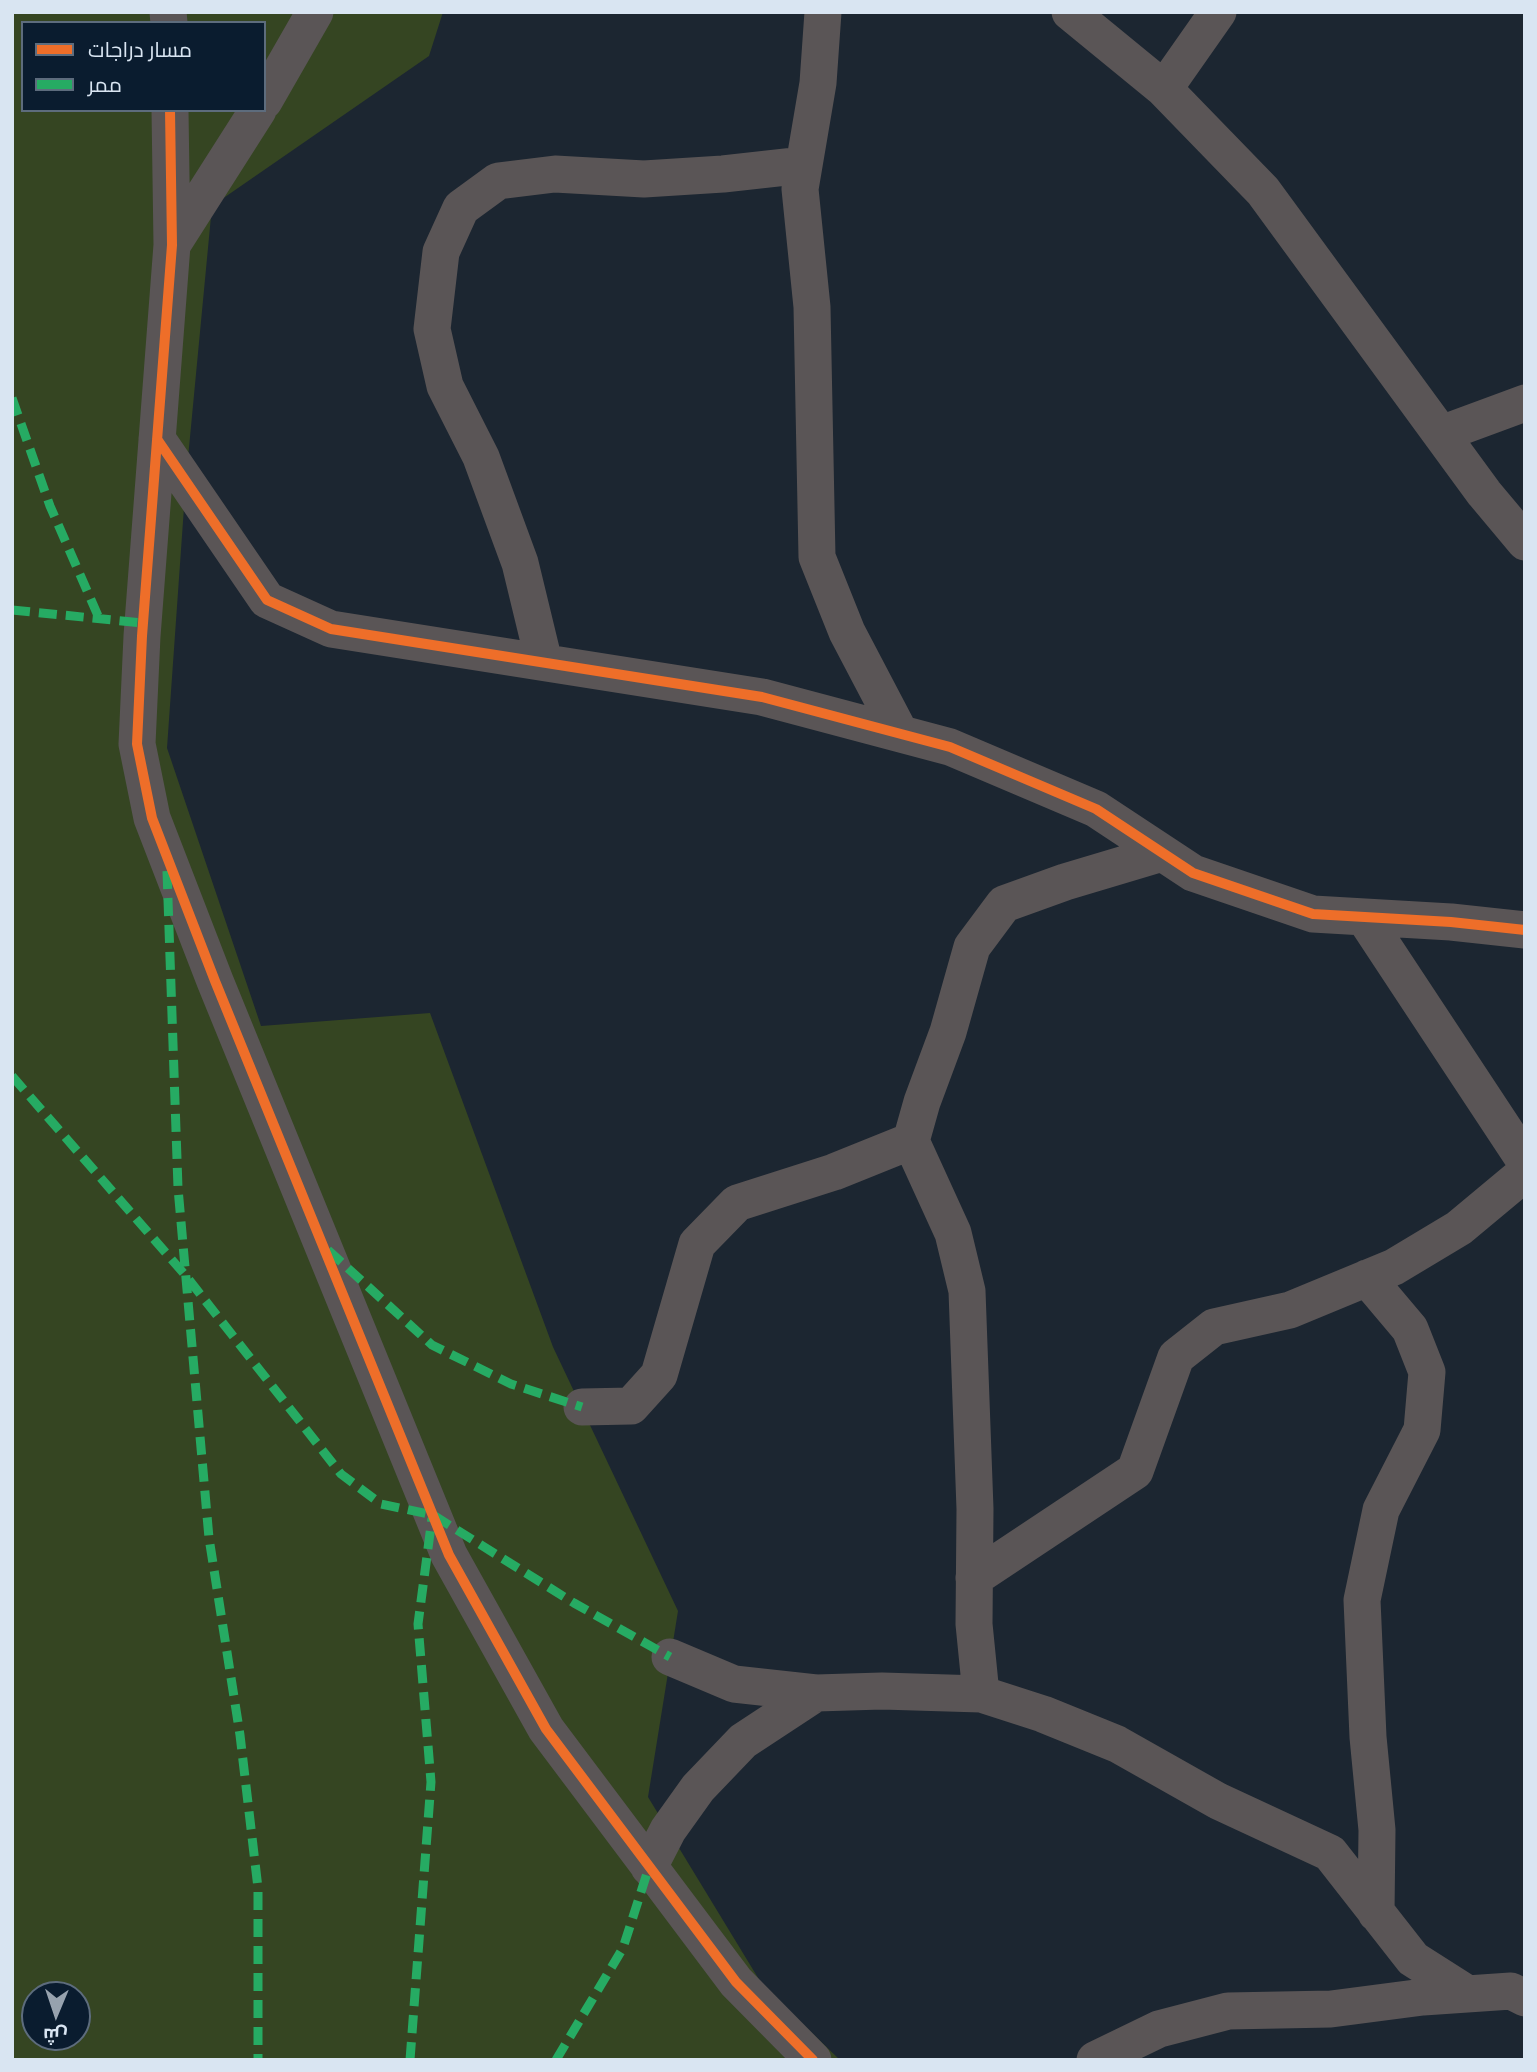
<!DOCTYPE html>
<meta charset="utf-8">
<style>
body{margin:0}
#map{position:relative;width:1537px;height:2072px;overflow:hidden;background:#1c2631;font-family:"Fira Sans Condensed",Cairo,sans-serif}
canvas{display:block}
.frame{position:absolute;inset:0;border:14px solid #d9e5f2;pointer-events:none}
.legend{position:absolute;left:21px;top:21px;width:245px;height:91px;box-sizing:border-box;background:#0a1c2f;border:2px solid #5d6c7d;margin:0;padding:9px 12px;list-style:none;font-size:21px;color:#d9e5f2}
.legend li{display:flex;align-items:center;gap:14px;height:35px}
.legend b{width:35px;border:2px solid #5d6c7d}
.north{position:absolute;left:21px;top:1981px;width:70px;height:70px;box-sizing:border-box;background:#0a1c2f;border:2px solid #5d6c7d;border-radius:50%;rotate:182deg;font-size:19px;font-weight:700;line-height:28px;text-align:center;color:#d9e5f2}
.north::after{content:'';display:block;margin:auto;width:24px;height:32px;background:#97a2ae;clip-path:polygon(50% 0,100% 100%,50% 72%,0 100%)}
</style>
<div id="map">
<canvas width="1537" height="2072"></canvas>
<div class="frame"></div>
<ul class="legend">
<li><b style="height:9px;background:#ee6e29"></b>مسار دراجات</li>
<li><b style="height:9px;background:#26ab63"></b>ممر</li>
</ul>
<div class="north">ش</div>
</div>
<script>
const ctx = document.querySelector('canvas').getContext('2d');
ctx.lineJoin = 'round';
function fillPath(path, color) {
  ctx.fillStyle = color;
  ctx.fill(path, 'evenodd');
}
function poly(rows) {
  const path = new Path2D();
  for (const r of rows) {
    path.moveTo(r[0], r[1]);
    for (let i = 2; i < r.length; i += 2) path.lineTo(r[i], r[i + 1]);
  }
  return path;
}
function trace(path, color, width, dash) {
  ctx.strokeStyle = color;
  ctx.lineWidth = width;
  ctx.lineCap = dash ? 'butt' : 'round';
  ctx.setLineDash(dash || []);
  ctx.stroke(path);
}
const green = poly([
 [12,12,443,12,429,56,212,206,186,479,167,748,261,1026,430,1013,553,1347,678,1611,648,1797,763,1986,840,2060,12,2060],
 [23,23,264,23,264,110,23,110],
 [35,1995,77,1995,77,2037,35,2037]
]);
const minor = poly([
 [168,12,169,23],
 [823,12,818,83,800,189,812,307,817,557,847,632,900,733],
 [1070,12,1164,89,1263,191,1484,493,1525,542],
 [1164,89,1218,12],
 [264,101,315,12],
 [170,110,172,245,142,636,137,744,152,818,215,981,449,1555,546,1729,736,1982,813,2060],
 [172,245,258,110],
 [1441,434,1525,403],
 [157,439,267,600,331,629,762,697,950,747,1096,809,1193,873,1313,914,1451,922,1525,930],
 [544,662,520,563,481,457,445,386,432,329,441,252,461,208,498,181,555,174,644,179,723,174,804,165],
 [1364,917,1525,1161],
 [1367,1278,1410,1329,1427,1372,1422,1430,1381,1510,1362,1600,1368,1737,1377,1830,1376,1913],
 [582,1407,631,1406,659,1375,697,1244,737,1203,834,1172,911,1141],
 [974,1578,1135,1471,1176,1357,1214,1327,1290,1310,1394,1267,1459,1228,1525,1173],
 [670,1657,734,1684,816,1693,882,1691,981,1694,1043,1714,1117,1744,1218,1801,1330,1853,1413,1959,1468,1994],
 [981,1694,974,1624,975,1509,967,1291,953,1233,911,1141,922,1102,948,1032,972,947,1004,904,1065,882,1162,853],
 [649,1867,668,1830,698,1788,743,1741,816,1693],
 [1095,2060,1159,2029,1228,2011,1331,2009,1423,1997,1511,1991,1525,1998]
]);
const quiet = poly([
 [12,398,50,506,99,618],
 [12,610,143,623],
 [167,871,178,1188,209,1538,240,1735,258,1888,258,2060],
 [12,1076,186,1276,341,1474,381,1504,433,1515,574,1603,670,1657],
 [328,1250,432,1345,511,1384,582,1407],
 [410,2060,431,1782,418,1624,432,1518],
 [556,2060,623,1948,649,1867]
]);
const cycleway = poly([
 [170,110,172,245,142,636,137,744,152,818,215,981,449,1555,546,1729,736,1982,813,2060],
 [157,439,267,600,331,629,762,697,950,747,1096,809,1193,873,1313,914,1451,922,1525,930]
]);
fillPath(green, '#354522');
trace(minor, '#5a5556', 37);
trace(quiet, '#26ab63', 9, [18, 9]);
trace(cycleway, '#ee6e29', 10);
</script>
